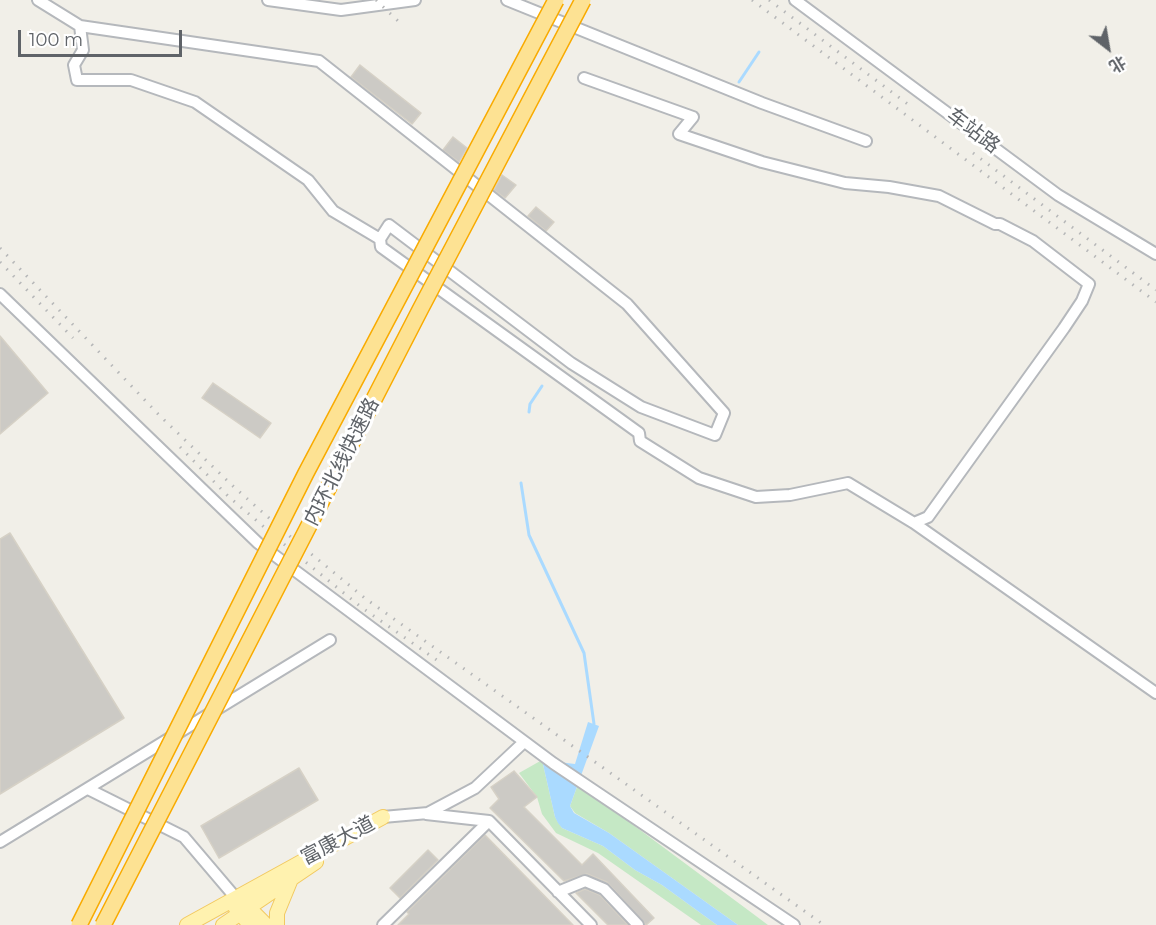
<!DOCTYPE html>
<meta charset="utf-8">
<style>
body{margin:0}
#map{position:relative;width:1156px;height:925px;overflow:hidden;background:#f1efe8;font-family:Montserrat,"Noto Sans SC",sans-serif}
canvas{display:block}
.north{position:absolute;left:1078px;top:18px;width:60px;height:60px;-webkit-text-stroke:4px #fff;paint-order:stroke;rotate:149deg;font-size:16px;font-weight:700;line-height:24px;text-align:center;color:#5f6368}
.north::after{content:'';display:block;margin:auto;width:21px;height:27px;background:#5f6368;clip-path:polygon(50% 0,100% 100%,50% 72%,0 100%)}
.scale{position:absolute;left:18px;top:30px;width:164px;height:27px;box-sizing:border-box;border:3px solid #5f6368;border-top:0;padding-left:8px;font-size:18px;line-height:21px;white-space:nowrap;color:#5f6368;-webkit-text-stroke:4px #fff;paint-order:stroke}
</style>
<div id="map">
<canvas width="1156" height="925"></canvas>
<div class="north">北</div>
<div class="scale">100 m</div>
</div>
<script>
const ctx = document.querySelector('canvas').getContext('2d');
ctx.lineJoin = 'round';
function fillPath(path, color) {
  ctx.fillStyle = color;
  ctx.fill(path, 'evenodd');
}
function poly(rows) {
  const path = new Path2D();
  for (const r of rows) {
    path.moveTo(r[0], r[1]);
    for (let i = 2; i < r.length; i += 2) path.lineTo(r[i], r[i + 1]);
  }
  return path;
}
function trace(path, color, width, dash) {
  ctx.strokeStyle = color;
  ctx.lineWidth = width;
  ctx.lineCap = dash ? 'butt' : 'round';
  ctx.setLineDash(dash || []);
  ctx.stroke(path);
}
function drawText(font, color, halo, rows, align = 'center') {
  ctx.font = font + ' Montserrat,"Noto Sans SC",sans-serif';
  ctx.lineWidth = 6;
  ctx.setLineDash([]);
  ctx.textBaseline = 'middle';
  ctx.strokeStyle = halo;
  ctx.fillStyle = color;
  for (const [text, x, y, turn = 0] of rows) {
    ctx.save();
    ctx.translate(x, y);
    ctx.rotate((+turn || 0) * Math.PI / 180);
    ctx.textAlign = isNaN(turn) ? turn : align;
    if (halo) ctx.strokeText(text, 0, 0);
    ctx.fillText(text, 0, 0);
    ctx.restore();
  }
}
const green = poly([
 [542,760,555,817,562,828,603,846,635,870,662,885,717,925,701,925,598,853,556,833,542,814,537,797,519,773],
 [578,784,752,913,768,925,738,925,609,833,575,813,570,806]
]);
const water = poly([
 [588,722,599,726,570,806,574,813,609,833,738,925,717,925,662,885,635,870,603,846,562,828,558,823,555,817,542,760,575,764]
]);
const stream = poly([
 [739,82,759,52],
 [529,412,530,404,542,386],
 [521,483,529,535,584,653,594,724,591,727]
]);
const building = poly([
 [360,65,421,113,412,124,351,77,360,65],
 [453,137,467,148,459,162,443,150,453,137],
 [502,175,516,185,505,198,494,190,502,175],
 [536,207,554,222,546,231,528,216,536,207],
 [0,336,48,393,0,434,0,336],
 [213,383,271,423,260,438,202,398,213,383],
 [10,533,124,718,0,794,0,539,10,533],
 [299,768,318,800,219,858,201,826,299,768],
 [514,771,537,797,524,807,582,865,593,854,654,918,646,925,607,882,587,874,564,881,490,808,499,799,491,787,514,771],
 [485,835,573,925,398,925,409,914,407,912,485,835],
 [428,850,438,860,400,898,390,888,428,850],
 [585,889,600,895,628,925,608,925,576,893,585,889]
]);
const minor = poly([
 [38,0,80,26,319,61,627,304,724,413,715,435,641,407,571,363,389,225,380,239,333,211,308,180,195,102,131,80,77,80,74,65,83,50,80,26],
 [268,0,341,10,415,0],
 [507,0,762,103,866,141],
 [795,0,1058,195,1156,254],
 [380,239,381,247,639,433,640,441,699,478,756,497,790,495,848,483,914,523,928,517,1064,328,1082,301,1089,284,1033,241,1000,224,995,224,939,196,889,187,845,183,762,162,679,134,693,117,584,78],
 [0,294,258,543,553,763,794,925],
 [914,523,1156,693],
 [88,789,184,837,235,897],
 [426,814,489,821],
 [383,817,428,813,475,788,524,742],
 [0,842,330,640],
 [558,892,585,881,604,889,638,925],
 [383,925,489,821,591,925]
]);
const major = poly([
 [244,900,249,908,266,925],
 [235,907,250,925],
 [187,925,383,817],
 [223,925,316,862],
 [277,925,277,913,291,879]
]);
const rail = poly([
 [376,0,399,22],
 [752,0,1156,302],
 [769,0,913,108],
 [973,153,1156,290],
 [0,248,159,415,235,488,293,539,366,599,824,925],
 [0,262,73,338],
 [180,447,228,496,286,546,361,607,441,663]
]);
const highwayBridge = poly([
 [79,925,306,473,556,0],
 [103,925,421,308,583,0]
]);
const streetNames = [
 ["车站路",973,131,37],
 ["内环北线快速路",342,462,-63],
 ["富康大道",338,841,-28]
];
fillPath(green, '#c5e8c5');
fillPath(water, '#aadaff');
trace(stream, '#aadaff', 3);
fillPath(building, '#cccac5');
trace(building, '#d6d1c6', 1.5);
trace(minor, '#b5b8bc', 14);
trace(major, '#f2c960', 16);
trace(minor, '#fff', 10);
trace(major, '#fff2af', 14);
trace(rail, '#b6b7b8', 3, [1.5, 8]);
trace(highwayBridge, '#f9ab00', 18, []);
trace(highwayBridge, '#fde293', 15);
drawText('20px', '#5f6368', '#fff', streetNames);
</script>
